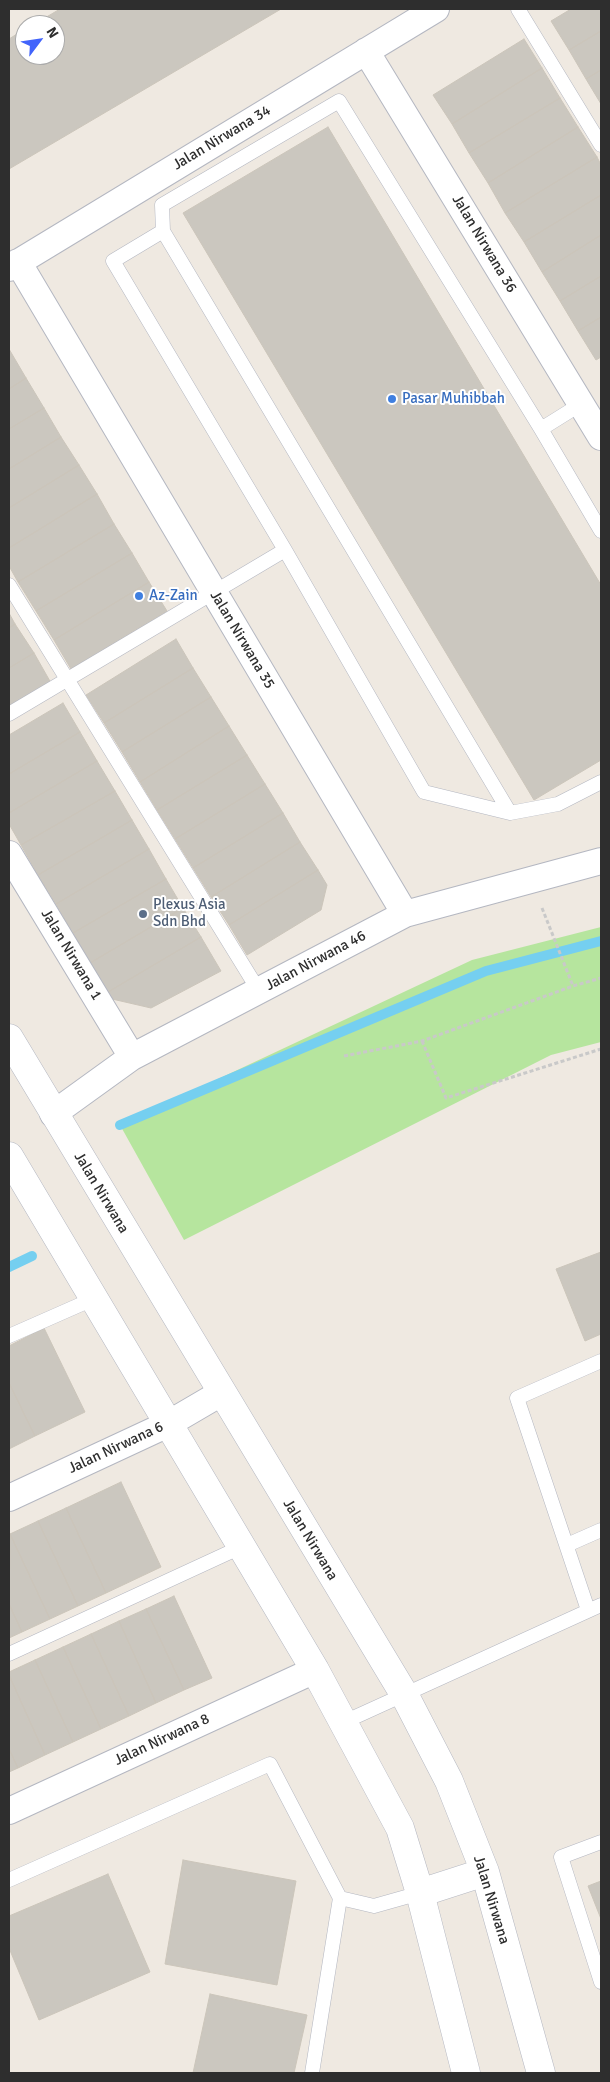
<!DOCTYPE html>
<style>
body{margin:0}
#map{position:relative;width:610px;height:2082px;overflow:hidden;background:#efe9e1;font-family:Signika,sans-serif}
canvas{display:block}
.frame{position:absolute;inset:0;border:10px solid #2e2e2e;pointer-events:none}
.north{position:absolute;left:15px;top:15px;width:50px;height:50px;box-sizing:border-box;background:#fff;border:1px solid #ababab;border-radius:50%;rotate:59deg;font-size:14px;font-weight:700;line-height:20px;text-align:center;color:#2e2e2e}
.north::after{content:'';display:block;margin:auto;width:18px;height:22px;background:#4264fb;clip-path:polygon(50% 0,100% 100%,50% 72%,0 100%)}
</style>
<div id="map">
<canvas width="610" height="2082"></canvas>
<div class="frame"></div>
<div class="north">N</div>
</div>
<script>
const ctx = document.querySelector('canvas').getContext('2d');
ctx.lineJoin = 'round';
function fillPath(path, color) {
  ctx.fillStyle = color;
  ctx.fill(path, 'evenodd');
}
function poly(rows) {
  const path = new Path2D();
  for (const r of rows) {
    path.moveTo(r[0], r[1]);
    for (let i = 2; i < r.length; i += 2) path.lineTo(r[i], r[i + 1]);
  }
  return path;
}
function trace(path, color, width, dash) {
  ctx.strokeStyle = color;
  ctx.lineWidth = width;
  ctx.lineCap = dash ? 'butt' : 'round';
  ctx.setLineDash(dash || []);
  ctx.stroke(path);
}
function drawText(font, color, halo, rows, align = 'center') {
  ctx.font = font + ' Signika,sans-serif';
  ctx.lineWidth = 4;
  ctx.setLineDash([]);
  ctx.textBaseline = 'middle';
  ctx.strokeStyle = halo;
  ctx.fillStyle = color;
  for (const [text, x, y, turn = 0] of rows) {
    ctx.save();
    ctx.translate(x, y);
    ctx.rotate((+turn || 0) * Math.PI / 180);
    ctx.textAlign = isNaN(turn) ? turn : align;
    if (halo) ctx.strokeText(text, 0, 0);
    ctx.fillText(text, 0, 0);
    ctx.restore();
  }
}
const green = poly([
 [601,927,601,1042,551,1055,184,1240,120,1125,472,960]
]);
const stream = poly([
 [120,1125,486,971,601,941],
 [9,1267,32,1256]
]);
const building = poly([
 [9,9,281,9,9,169,9,9],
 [25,25,55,25,55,55,25,55,25,25],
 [9,9,60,9,33,25,25,25,25,29,9,39,9,9],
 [571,9,601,9,601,31,569,50,551,21,571,9],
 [601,31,601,70,586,79,569,50,601,31],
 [524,39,542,68,452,124,433,95,524,39],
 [542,68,560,98,469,153,452,124,542,68],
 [601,70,601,104,586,79,601,70],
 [560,98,578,127,488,183,469,153,560,98],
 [328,127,601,585,601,760,534,800,183,213,328,127],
 [578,127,597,157,505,213,488,183,578,127],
 [597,157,601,165,601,195,524,242,505,213,597,157],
 [601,195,601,235,542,272,524,242,601,195],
 [601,235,601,276,560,301,542,272,601,235],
 [601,276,601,317,578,331,560,301,601,276],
 [601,317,601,357,596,360,578,331,601,317],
 [9,349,26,378,9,389,9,349],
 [26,378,44,408,9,429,9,389,26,378],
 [44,408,61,437,9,469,9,429,44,408],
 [61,437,79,465,9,508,9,469,61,437],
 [79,465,97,494,9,548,9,508,79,465],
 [97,494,114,524,18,582,9,566,9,548,97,494],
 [114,524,132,553,36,611,18,582,114,524],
 [132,553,149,582,54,640,36,611,132,553],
 [149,582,167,611,71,669,54,640,149,582],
 [9,613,15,624,9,628,9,613],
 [15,624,34,653,9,668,9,628,15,624],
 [176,639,193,668,104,723,86,695,176,639],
 [34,653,51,683,9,709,9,668,34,653],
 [193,668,211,697,122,752,104,723,193,668],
 [211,697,229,726,140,782,122,752,211,697],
 [63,703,80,732,9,774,9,735,63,703],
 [229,726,247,755,157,810,140,782,229,726],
 [80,732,97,761,9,813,9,774,80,732],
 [247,755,265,784,175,839,157,810,247,755],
 [97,761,115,791,21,845,9,824,9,813,97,761],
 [265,784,283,813,193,868,175,839,265,784],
 [115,791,132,820,38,875,21,845,115,791],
 [283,813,300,842,211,897,193,868,283,813],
 [132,820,149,849,56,904,38,875,132,820],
 [300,842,318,870,229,925,211,897,300,842],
 [149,849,166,879,73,933,56,904,149,849],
 [318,870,327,885,321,910,247,955,229,925,318,870],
 [166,879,183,908,90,963,73,933,166,879],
 [183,908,201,937,108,992,90,963,183,908],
 [201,937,221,971,151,1008,112,999,108,992,201,937],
 [601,1252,601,1334,585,1341,556,1269,601,1252],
 [44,1328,85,1412,35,1436,9,1383,9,1346,44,1328],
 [9,1383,35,1436,9,1449,9,1383],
 [121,1482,161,1567,106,1593,66,1508,121,1482],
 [66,1508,106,1593,78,1606,38,1521,66,1508],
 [38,1521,78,1606,50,1619,10,1534,38,1521],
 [10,1534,50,1619,22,1632,9,1604,10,1534],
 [174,1596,212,1678,184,1690,146,1609,174,1596],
 [9,1604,22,1632,9,1638,9,1604],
 [146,1609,184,1690,156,1703,119,1621,146,1609],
 [119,1621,156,1703,129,1716,91,1634,119,1621],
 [91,1634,129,1716,101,1729,63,1647,91,1634],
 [63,1647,101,1729,73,1742,35,1660,63,1647],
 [35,1660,73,1742,45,1755,9,1675,9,1672,35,1660],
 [9,1675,45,1755,18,1768,9,1749,9,1675],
 [9,1749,18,1768,9,1772,9,1749],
 [183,1860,296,1881,277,1985,165,1964,183,1860],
 [108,1874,150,1972,39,2020,9,1948,9,1916,108,1874],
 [601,1881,601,1919,588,1886,601,1881],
 [210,1994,307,2015,294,2073,193,2073,210,1994]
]);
const path = poly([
 [542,908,573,986],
 [422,1041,446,1098,601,1049],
 [344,1056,422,1041,573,986,601,978]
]);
const lane = poly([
 [518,9,601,145],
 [163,231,162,205,339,101,541,429,601,531],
 [541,429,581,404],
 [9,585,259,991],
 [9,714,285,550],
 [510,813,163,231,113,261,285,550,424,792,510,813,558,804,601,782],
 [9,1336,93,1299],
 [567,1545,601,1530],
 [588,1610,517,1398,601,1361],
 [9,1654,241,1547],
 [344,1722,601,1605],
 [601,1842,561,1857,601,1982],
 [9,1880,270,1764,340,1898,312,2073],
 [340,1898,374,1906,420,1893]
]);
const street = poly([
 [366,51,601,437],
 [18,262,405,914],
 [9,268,436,9],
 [9,854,132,1057],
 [53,1114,132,1057,405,914,601,861],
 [9,1498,168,1424,221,1393],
 [9,1811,315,1670]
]);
const secondary = poly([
 [9,1038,404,1694,449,1781,485,1872,541,2073],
 [9,1156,315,1670,400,1828,420,1893,466,2073],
 [420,1893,485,1872]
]);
const markers = [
 [392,399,5,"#3f7fe0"],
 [139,596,5,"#3f7fe0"],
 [143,914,5,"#5c6f8a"]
];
const streetNames = [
 ["Jalan Nirwana 34",222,138,-31],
 ["Jalan Nirwana 36",484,244,59],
 ["Jalan Nirwana 35",242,640,59],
 ["Jalan Nirwana 1",71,955,59],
 ["Jalan Nirwana 46",316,961,-28],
 ["Jalan Nirwana",101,1193,59],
 ["Jalan Nirwana 6",116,1448,-25],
 ["Jalan Nirwana",310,1540,59],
 ["Jalan Nirwana 8",162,1740,-25],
 ["Jalan Nirwana",491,1900,73]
];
const shopNames = [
 ["Pasar Muhibbah",402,399],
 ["Az-Zain",149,596]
];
const serviceNames = [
 ["Plexus Asia",153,905],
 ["Sdn Bhd",153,922]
];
fillPath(green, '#b6e59e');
trace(stream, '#75cff0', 10);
fillPath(building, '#cbc7bf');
trace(building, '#cbc5ba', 1);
trace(lane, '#b4b7c1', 15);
trace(street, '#b4b7c1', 28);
trace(secondary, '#b4b7c1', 29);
trace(path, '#c9c9c9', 3, [4, 2.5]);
trace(lane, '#fff', 14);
trace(street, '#fff', 26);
trace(secondary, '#fff', 28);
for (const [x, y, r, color] of markers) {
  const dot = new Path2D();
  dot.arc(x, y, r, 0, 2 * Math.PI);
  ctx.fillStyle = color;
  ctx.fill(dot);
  trace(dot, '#fff', 2);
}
drawText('15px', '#2e2e2e', '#fff', streetNames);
drawText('15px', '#366cbe', '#fff', shopNames, 'left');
drawText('15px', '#4e5e75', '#fff', serviceNames, 'left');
</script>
